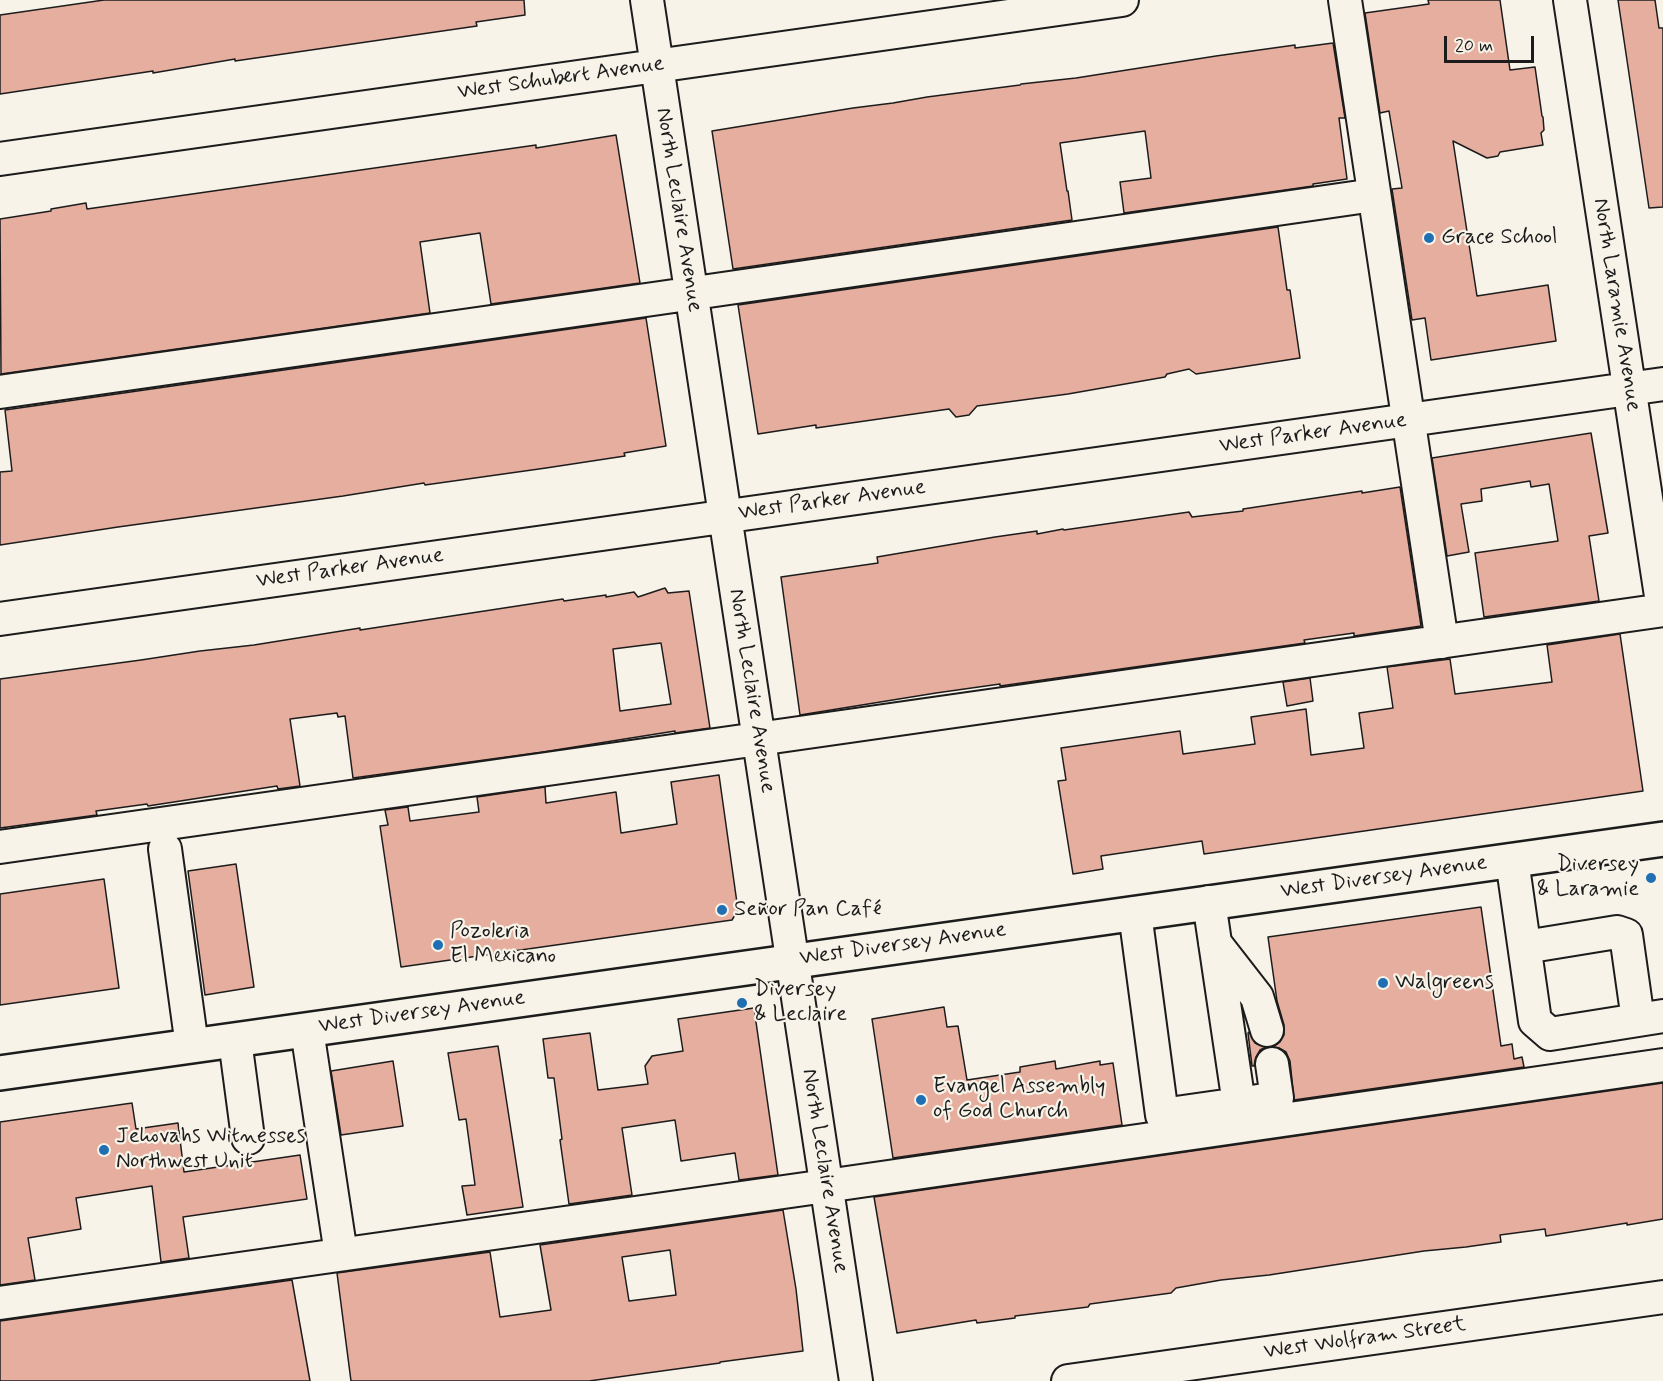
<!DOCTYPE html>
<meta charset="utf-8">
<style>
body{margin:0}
#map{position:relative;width:1663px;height:1381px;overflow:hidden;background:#f7f3e8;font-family:Mynerve,sans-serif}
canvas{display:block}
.scale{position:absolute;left:1444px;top:36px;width:90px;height:27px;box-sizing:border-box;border:3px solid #1c1c1c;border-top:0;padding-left:8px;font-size:18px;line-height:21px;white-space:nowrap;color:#1c1c1c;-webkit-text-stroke:4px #f7f3e8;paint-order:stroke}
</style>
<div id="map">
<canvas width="1663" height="1381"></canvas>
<div class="scale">20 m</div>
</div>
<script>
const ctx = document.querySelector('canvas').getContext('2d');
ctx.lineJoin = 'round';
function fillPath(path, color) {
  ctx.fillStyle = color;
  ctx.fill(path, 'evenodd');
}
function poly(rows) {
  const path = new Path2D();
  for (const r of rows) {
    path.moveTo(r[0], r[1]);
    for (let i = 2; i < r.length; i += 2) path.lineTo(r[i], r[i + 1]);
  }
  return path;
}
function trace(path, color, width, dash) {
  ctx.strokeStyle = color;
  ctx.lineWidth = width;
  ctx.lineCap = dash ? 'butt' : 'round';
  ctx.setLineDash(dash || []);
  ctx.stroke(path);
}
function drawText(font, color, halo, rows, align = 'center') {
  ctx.font = font + ' Mynerve,sans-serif';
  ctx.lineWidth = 4.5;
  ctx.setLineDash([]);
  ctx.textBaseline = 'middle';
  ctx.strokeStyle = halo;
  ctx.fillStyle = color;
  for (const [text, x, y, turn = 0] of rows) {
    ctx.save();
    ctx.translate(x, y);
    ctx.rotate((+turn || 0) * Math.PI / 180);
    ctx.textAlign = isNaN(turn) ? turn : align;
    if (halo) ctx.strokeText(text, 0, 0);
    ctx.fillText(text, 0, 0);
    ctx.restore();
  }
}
const building = poly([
 [104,0,524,0,525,15,476,22,477,26,235,61,235,59,153,73,153,71,0,94,0,15,104,0],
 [1428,0,1500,0,1510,70,1535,67,1542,116,1543,117,1544,130,1541,133,1543,145,1500,152,1498,156,1487,158,1453,141,1477,296,1548,285,1556,341,1431,360,1425,318,1412,320,1392,189,1402,188,1389,111,1380,113,1365,13,1429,4,1428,0],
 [1618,0,1655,0,1659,28,1663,28,1663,207,1649,208,1618,0],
 [1333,43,1345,118,1339,118,1347,179,1313,184,1313,186,1124,213,1120,182,1151,178,1145,131,1060,143,1067,191,1068,191,1072,220,733,269,712,131,853,108,893,103,927,97,1020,85,1021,84,1076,78,1216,56,1295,45,1295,48,1333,43],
 [616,135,640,283,491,304,480,233,420,242,430,313,1,374,0,219,51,211,51,209,86,203,87,209,536,145,536,148,616,135],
 [1278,227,1287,290,1290,290,1300,358,1196,374,1189,369,1167,374,1165,377,1068,394,977,406,969,415,956,417,949,409,816,428,816,425,758,434,738,305,1278,227],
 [646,318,666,446,624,453,625,456,546,468,425,485,424,483,343,496,118,527,0,545,0,472,12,471,5,410,646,318],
 [1591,433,1608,533,1589,536,1599,601,1484,617,1475,553,1558,541,1549,484,1531,487,1530,481,1481,489,1482,501,1461,504,1469,552,1447,556,1432,458,1591,433],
 [1400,487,1421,626,1354,636,1354,633,1304,640,1305,643,1000,686,1000,684,936,693,800,715,781,577,878,563,877,557,995,537,1037,531,1037,534,1063,529,1064,530,1189,512,1192,517,1243,511,1243,509,1362,491,1362,493,1400,487],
 [665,588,668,593,689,591,710,728,675,733,675,731,543,752,353,778,345,716,338,717,337,713,290,719,300,786,278,789,277,786,148,806,147,804,96,811,97,815,0,828,0,679,141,660,200,651,254,645,360,628,360,630,563,599,564,601,606,595,606,597,634,592,638,597,665,588],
 [661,643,671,704,620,711,613,649,661,643],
 [1620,634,1643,791,1204,854,1202,841,1101,856,1103,869,1073,874,1058,781,1066,780,1061,748,1180,731,1183,754,1255,744,1251,717,1306,709,1311,755,1364,748,1359,713,1393,708,1387,667,1450,659,1455,694,1552,682,1547,645,1620,634],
 [1310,678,1313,701,1287,706,1283,682,1310,678],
 [719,775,738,910,732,920,401,967,380,826,388,825,385,810,408,807,410,821,479,812,477,797,545,787,546,803,616,792,621,833,677,824,671,782,719,775],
 [236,864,254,987,205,995,188,871,236,864],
 [104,879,119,988,0,1005,0,894,104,879],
 [1481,907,1501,1046,1512,1044,1514,1059,1522,1057,1524,1067,1294,1100,1290,1061,1286,1052,1279,1048,1273,1047,1280,1042,1284,1035,1284,1025,1277,1001,1268,937,1481,907],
 [944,1007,947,1027,958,1026,967,1080,1020,1072,1020,1067,1055,1061,1056,1069,1100,1061,1100,1065,1113,1063,1122,1125,893,1158,872,1019,944,1007],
 [754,1008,778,1175,739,1180,735,1153,681,1161,675,1120,622,1128,632,1195,569,1204,560,1140,562,1139,554,1078,548,1078,543,1039,590,1033,598,1090,648,1084,645,1066,652,1056,683,1051,678,1019,754,1008],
 [1249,1032,1255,1043,1266,1047,1260,1050,1256,1057,1254,1066,1252,1066,1248,1033,1249,1032],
 [498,1046,523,1207,467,1215,462,1186,475,1185,466,1119,459,1120,448,1053,498,1046],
 [393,1061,403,1126,341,1135,331,1071,393,1061],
 [1663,1083,1663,1219,1627,1225,1627,1223,1546,1236,1545,1229,1500,1235,1501,1242,1466,1247,1424,1251,1269,1275,1221,1280,1176,1288,1171,1293,1090,1304,1088,1307,1015,1316,1015,1318,977,1323,976,1320,897,1333,874,1197,1663,1083],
 [132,1103,136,1129,178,1123,184,1172,300,1155,307,1199,183,1217,189,1258,161,1262,152,1186,76,1198,81,1229,28,1238,35,1280,0,1285,0,1122,132,1103],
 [783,1210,796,1289,803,1351,720,1362,720,1363,589,1381,351,1381,337,1273,490,1252,500,1317,551,1310,540,1245,783,1210],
 [670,1250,676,1295,629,1301,622,1257,670,1250],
 [292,1280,310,1381,0,1381,0,1321,292,1280]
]);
const minor = poly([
 [647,0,856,1381],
 [1345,0,1442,642],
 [1570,0,1663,609],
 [0,159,1122,0],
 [0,392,653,299,1374,195],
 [0,619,1663,384],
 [0,847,1663,610],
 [165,849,192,1046],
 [1512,860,1535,1021,1550,1034,1663,1016],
 [1135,913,1162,1115,1239,1104,1209,902],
 [1215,943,1257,997,1267,1030],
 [1525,947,1617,932,1626,935,1638,1020],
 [307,1030,341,1254],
 [235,1040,248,1138],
 [1239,1104,1277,1098,1272,1064],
 [0,1303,826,1186,1663,1065],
 [1068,1381,1663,1297]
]);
const major = poly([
 [0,1073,1663,839]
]);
const markers = [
 [1429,238,6,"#1f6fb2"],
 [1651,878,6,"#1f6fb2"],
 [722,910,6,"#1f6fb2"],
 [438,945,6,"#1f6fb2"],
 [1383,983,6,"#1f6fb2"],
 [742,1003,6,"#1f6fb2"],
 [921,1100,6,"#1f6fb2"],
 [104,1150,6,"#1f6fb2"]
];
const streetNames = [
 ["West Schubert Avenue",561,79,-8],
 ["North Leclaire Avenue",678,210,81],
 ["North Laramie Avenue",1616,305,81],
 ["West Parker Avenue",1313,434,-8],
 ["West Parker Avenue",832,501,-8],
 ["West Parker Avenue",350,569,-8],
 ["North Leclaire Avenue",751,691,81],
 ["West Diversey Avenue",1384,878,-8],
 ["West Diversey Avenue",903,945,-8],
 ["West Diversey Avenue",422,1013,-8],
 ["North Leclaire Avenue",824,1171,81],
 ["West Wolfram Street",1365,1339,-8]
];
const poiNames = [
 ["Grace School",1441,238],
 ["Diversey",1639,865,"right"],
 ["& Laramie",1639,890,"right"],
 ["Señor Pan Café",734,910],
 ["Pozoleria",450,932],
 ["El Mexicano",450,957],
 ["Walgreens",1395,983],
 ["Diversey",754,990],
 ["& Leclaire",754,1015],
 ["Evangel Assembly",933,1087],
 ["of God Church",933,1112],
 ["Jehovahs Witnesses",116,1137],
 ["Northwest Unit",116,1162]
];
fillPath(building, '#e6ae9e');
trace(building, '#1c1c1c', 1.5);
trace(minor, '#1c1c1c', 36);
trace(major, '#1c1c1c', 38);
trace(minor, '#f7f3e8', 32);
trace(major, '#f7f3e8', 33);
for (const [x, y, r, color] of markers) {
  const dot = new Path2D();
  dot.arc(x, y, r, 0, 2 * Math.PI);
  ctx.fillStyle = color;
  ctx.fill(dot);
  trace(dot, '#f7f3e8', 2);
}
drawText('22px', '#1c1c1c', '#f7f3e8', streetNames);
drawText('22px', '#1c1c1c', '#f7f3e8', poiNames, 'left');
</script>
